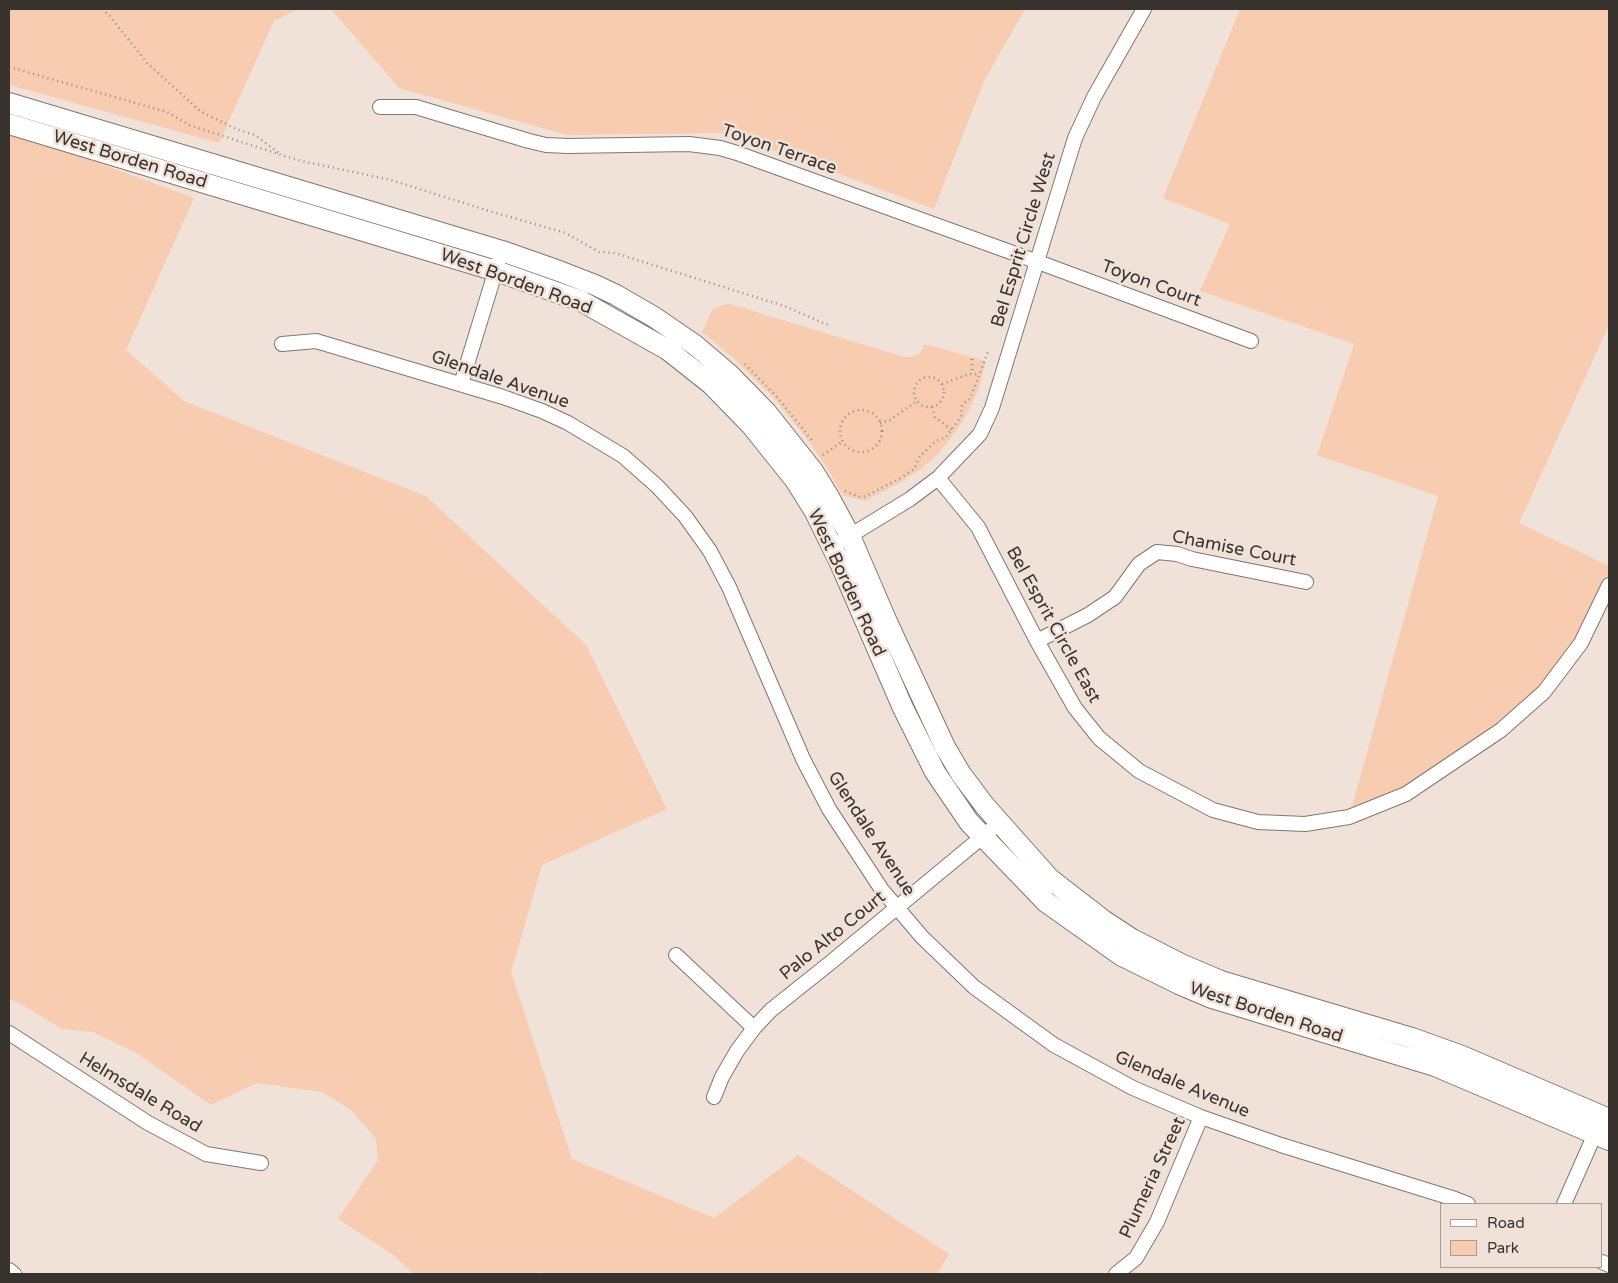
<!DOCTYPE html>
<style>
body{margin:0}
#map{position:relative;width:1618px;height:1283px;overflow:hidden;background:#f1e2d9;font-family:"Varela Round",sans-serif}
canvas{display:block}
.frame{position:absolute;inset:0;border:10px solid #393330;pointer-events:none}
.legend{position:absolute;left:1440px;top:1203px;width:162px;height:65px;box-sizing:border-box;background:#f1e2d9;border:1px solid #a79c95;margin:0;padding:6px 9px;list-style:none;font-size:15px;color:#393330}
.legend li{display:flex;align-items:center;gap:10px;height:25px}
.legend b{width:25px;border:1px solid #a79c95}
</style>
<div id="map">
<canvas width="1618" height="1283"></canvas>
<div class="frame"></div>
<ul class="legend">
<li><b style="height:6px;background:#fff"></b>Road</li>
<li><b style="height:14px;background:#f7ccb1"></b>Park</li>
</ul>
</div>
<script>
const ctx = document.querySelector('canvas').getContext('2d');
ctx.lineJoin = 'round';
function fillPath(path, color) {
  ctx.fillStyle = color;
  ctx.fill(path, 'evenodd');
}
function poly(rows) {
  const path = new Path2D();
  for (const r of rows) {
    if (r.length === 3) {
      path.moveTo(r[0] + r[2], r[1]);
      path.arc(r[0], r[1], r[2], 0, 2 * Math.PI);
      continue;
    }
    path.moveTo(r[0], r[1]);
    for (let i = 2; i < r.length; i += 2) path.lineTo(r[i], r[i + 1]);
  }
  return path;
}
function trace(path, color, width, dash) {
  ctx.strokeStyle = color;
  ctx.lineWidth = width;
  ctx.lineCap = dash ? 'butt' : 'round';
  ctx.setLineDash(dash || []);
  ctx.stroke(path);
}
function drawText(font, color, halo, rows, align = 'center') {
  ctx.font = font + ' "Varela Round",sans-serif';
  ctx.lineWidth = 5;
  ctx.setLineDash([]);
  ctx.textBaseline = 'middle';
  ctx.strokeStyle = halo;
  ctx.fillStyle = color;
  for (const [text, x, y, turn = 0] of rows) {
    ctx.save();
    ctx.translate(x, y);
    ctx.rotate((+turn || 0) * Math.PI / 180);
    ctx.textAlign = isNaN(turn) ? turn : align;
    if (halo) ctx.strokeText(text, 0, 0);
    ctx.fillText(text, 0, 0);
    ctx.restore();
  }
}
const green = poly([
 [9,9,298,9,274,21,219,143,9,85],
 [331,9,1025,9,984,81,934,209,728,133,567,135,399,88],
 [1240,9,1609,9,1609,325,1519,523,1609,566,1609,585,1544,692,1406,794,1349,817,1438,496,1317,455,1354,344,1200,291,1230,224,1163,198],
 [9,130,194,198,126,350,184,401,426,496,586,645,667,809,542,865,511,972,572,1159,714,1218,798,1155,949,1254,937,1274,546,1274,540,1272,531,1274,414,1274,392,1254,338,1219,378,1160,376,1139,351,1110,322,1092,257,1083,211,1105,138,1054,93,1032,62,1029,19,1003,9,999],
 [730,304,904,357,911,357,918,354,922,350,924,344,986,361,978,391,966,416,957,430,937,455,921,469,901,482,865,501,845,496,841,493,829,471,805,436,773,397,731,356,702,332,712,310,722,305]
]);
const path = poly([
 [102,9,109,15,147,63,200,111,236,129,255,135,280,154],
 [9,67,167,112,189,125,297,160,391,180,486,210,566,233,599,252,615,253,787,307,828,325],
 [972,359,972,373],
 [745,364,778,398,814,443],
 [929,392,15],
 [942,384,969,374,979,374],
 [932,407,935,417,952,430],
 [861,431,21],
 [880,423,890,420,917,401],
 [823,455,842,442],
 [845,491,860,497,866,496,899,479,914,469,920,456,936,441,946,437,961,417,962,406,966,401,970,399,989,349]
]);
const minor = poly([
 [380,107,416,107,529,141,546,145,568,146,689,144,720,148,737,153,1038,262,1251,341],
 [282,344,316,341,503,397,542,411,568,423,623,456,657,486,685,516,710,551,729,587,803,759,829,809,882,890,922,937,974,987,1054,1045,1133,1088,1201,1117,1281,1145,1455,1199,1468,1204],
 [461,384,498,263],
 [938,478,978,527,1037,641,1075,708,1099,738,1139,771,1213,810,1258,822,1305,824,1349,817,1406,794,1501,730,1544,692,1581,643,1609,585],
 [843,540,910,499,938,478,980,434,992,408,1075,138,1094,97,1144,9],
 [1037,641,1088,615,1115,597,1139,564,1157,552,1177,554,1192,559,1306,582],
 [676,955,754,1028],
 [9,1033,148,1123,206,1154,261,1163],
 [714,1097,722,1077,737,1051,754,1028,771,1010,830,963,999,823],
 [1564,1204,1598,1127],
 [1602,1262,1609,1265],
 [9,1270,14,1274],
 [1116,1274,1136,1258,1157,1222,1201,1117]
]);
const secondary = poly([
 [9,103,502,251,559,271,595,285,616,295,654,317,695,345,729,374,767,413,813,471,829,497,850,536,887,622,945,747,961,774,985,806,1050,879,1103,920,1132,939,1181,964,1221,981,1412,1038,1462,1056,1609,1119],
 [9,124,496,271,581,301,668,350,711,384,751,425,795,480,815,512,841,565,903,708,935,772,969,822,1046,902,1122,956,1179,984,1212,998,1435,1066,1609,1140]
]);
const streetNames = [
 ["Toyon Terrace",779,150,19],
 ["West Borden Road",130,160,17],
 ["Bel Esprit Circle West",1024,240,-73],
 ["West Borden Road",516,282,20],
 ["Toyon Court",1151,284,20],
 ["Glendale Avenue",500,380,19],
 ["Chamise Court",1234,549,11],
 ["West Borden Road",846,583,65],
 ["Bel Esprit Circle East",1053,625,61],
 ["Glendale Avenue",871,834,57],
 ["Palo Alto Court",833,936,-39],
 ["West Borden Road",1266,1013,18],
 ["Glendale Avenue",1182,1085,23],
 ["Helmsdale Road",140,1093,31],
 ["Plumeria Street",1153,1178,-65]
];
fillPath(green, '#f7ccb1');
trace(minor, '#83766e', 16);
trace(secondary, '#83766e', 22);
trace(path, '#938983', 2.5, [1, 4]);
trace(minor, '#fff', 14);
trace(secondary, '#fff', 20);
drawText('18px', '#393330', '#f1e2d9', streetNames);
</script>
